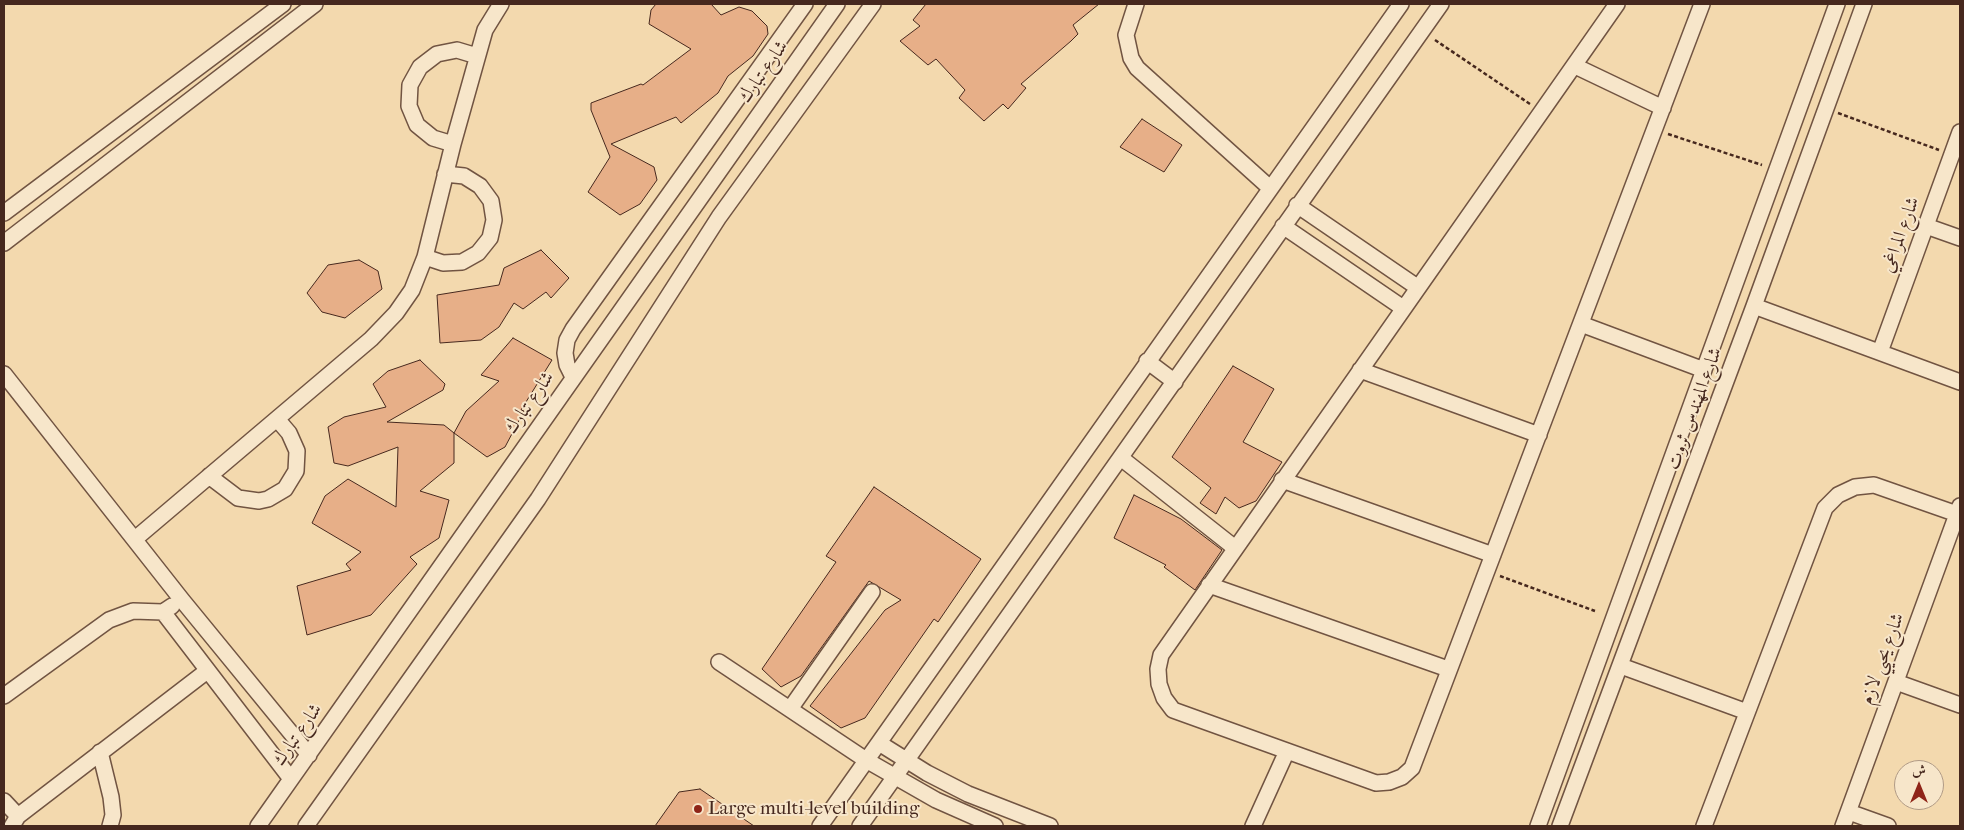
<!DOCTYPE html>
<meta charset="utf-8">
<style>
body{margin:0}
#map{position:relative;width:1964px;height:830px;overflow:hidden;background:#f3d9ae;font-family:"IM FELL French Canon",Amiri,serif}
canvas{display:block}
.frame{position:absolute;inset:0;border:5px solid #46281e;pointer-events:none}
.north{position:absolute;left:1894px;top:760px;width:50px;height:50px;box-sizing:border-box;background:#f7e6ca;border:1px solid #b09a85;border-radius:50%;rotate:0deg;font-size:14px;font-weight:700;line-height:20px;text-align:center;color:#46281e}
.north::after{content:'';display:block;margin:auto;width:18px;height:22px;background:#8f2418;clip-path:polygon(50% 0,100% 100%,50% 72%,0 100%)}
</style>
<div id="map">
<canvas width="1964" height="830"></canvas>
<div class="frame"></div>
<div class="north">ش</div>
</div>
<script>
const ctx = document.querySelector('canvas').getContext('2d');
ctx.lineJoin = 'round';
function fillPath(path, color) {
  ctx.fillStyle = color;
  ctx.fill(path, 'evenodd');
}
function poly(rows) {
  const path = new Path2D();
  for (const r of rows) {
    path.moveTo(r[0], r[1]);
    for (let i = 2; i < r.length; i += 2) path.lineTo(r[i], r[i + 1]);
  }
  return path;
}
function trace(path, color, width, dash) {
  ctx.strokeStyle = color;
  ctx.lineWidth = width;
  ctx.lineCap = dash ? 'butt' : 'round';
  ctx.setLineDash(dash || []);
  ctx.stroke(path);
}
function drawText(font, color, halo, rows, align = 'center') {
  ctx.font = font + ' "IM FELL French Canon",Amiri,serif';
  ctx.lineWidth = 4;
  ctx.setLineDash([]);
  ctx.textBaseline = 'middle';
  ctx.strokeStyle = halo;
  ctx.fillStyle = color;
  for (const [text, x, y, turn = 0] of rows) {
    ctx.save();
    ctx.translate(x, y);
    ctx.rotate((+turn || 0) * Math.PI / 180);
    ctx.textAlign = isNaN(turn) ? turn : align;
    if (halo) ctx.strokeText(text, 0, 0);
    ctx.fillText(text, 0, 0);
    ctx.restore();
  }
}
const building = poly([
 [656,4,711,4,721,15,739,7,752,11,767,26,768,34,753,56,728,76,718,93,681,123,676,117,611,144,654,167,657,180,640,204,620,215,588,192,610,157,591,110,591,103,641,84,643,85,691,49,649,24,651,10,656,4],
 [926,4,1099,4,1073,25,1078,34,1071,41,1021,84,1026,88,1008,109,1003,104,984,121,959,98,965,90,936,59,928,65,900,41,920,26,913,20,926,4],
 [1142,119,1182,145,1164,172,1120,147,1142,119],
 [541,250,569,278,551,298,546,292,523,309,514,303,499,327,481,340,440,343,437,295,499,285,504,268,541,250],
 [359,260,378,271,382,289,345,318,322,312,307,293,328,265,359,260],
 [513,338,552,360,521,410,524,411,505,447,487,457,454,433,466,411,499,381,481,375,513,338],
 [420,360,445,384,443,390,387,422,444,425,454,433,454,463,420,491,449,500,439,538,410,557,417,564,371,615,307,635,297,586,351,570,346,564,361,552,312,523,325,496,348,479,396,507,398,447,348,466,334,463,328,427,344,417,386,407,373,384,388,371,420,360],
 [1233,366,1274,389,1243,442,1282,462,1256,501,1239,508,1225,497,1216,514,1200,503,1211,488,1172,457,1233,366],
 [874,487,981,559,938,622,934,619,865,718,841,728,810,706,885,610,901,600,869,581,801,676,781,687,762,669,836,562,826,556,874,487],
 [1134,495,1181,519,1222,550,1195,590,1164,567,1166,565,1114,538,1134,495],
 [700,789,754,826,655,826,679,792,700,789]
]);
const path = poly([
 [1435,40,1530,104],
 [1838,113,1939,150],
 [1668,134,1762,165],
 [1500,576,1595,611]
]);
const minor = poly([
 [1136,4,1126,35,1131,58,1137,68,1270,188],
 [1617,4,1161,655,1158,669,1159,684,1164,698,1173,710,1376,783,1389,782,1402,777,1412,768,1702,4],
 [1575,66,1663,108],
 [453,144,433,138,417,125,409,106,410,85,420,67,437,54,457,50,477,56],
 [1297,205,1417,287],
 [4,213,283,4],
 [1283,226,1403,308],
 [1926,226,1960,238],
 [4,243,315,4],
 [425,257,443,263,462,262,478,253,490,238,494,220,491,201,480,186,464,176,445,174],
 [1754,306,1960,382],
 [1581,324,1704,370],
 [1880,352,1960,132],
 [1147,361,1175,382],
 [1360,370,1539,435],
 [4,374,182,600,309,755],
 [573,377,567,365,565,353,567,340,573,329,805,4],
 [1121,458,1235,548],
 [209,476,238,498,259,501,268,499,285,489,296,471,297,451,289,433,277,419],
 [1282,480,1493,555],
 [135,539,371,339,396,313,412,290,425,257,453,144,485,30,501,4],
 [1209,585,1448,669],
 [163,612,291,779],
 [719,662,866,760,936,800,995,826],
 [1621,666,1747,712],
 [1896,682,1960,705],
 [4,696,109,620,133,611,163,612,172,606],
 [790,709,872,592],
 [879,743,927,773,968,794,1050,826],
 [100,752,111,797,113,815,110,826],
 [4,801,18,816],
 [1849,812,1888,826],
 [12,826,18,816,207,671],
 [258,826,837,4],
 [306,826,538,499,719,217,873,4],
 [820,826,1401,4],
 [860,826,1441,4],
 [1253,826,1287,751],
 [1538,826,1837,4],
 [1560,826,1754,306,1864,4],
 [1704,826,1825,508,1838,495,1855,487,1874,485,1957,514],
 [1843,826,1960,506]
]);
const markers = [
 [698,809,5,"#8f2418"]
];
const streetNames = [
 ["شارع تبارك",764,72,-55],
 ["شارع المراغي",1901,235,-70],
 ["شارع تبارك",530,403,-55],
 ["شارع المهندس ثروت",1695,409,-70],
 ["شارع يحيي لازم",1883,659,-70],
 ["شارع تبارك",298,735,-55]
];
const poiNames = [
 ["Large multi-level building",708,809]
];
fillPath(building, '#e7af88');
trace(building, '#46281e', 1);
trace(minor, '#715442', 18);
trace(path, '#46281e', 2.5, [4, 2.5]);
trace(minor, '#f7e6ca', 15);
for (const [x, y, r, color] of markers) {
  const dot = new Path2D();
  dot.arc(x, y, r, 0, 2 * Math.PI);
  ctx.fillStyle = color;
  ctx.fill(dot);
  trace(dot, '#f7e6ca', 2);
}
drawText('19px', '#46281e', '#f7e6ca', streetNames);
drawText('19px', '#46281e', '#f7e6ca', poiNames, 'left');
</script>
